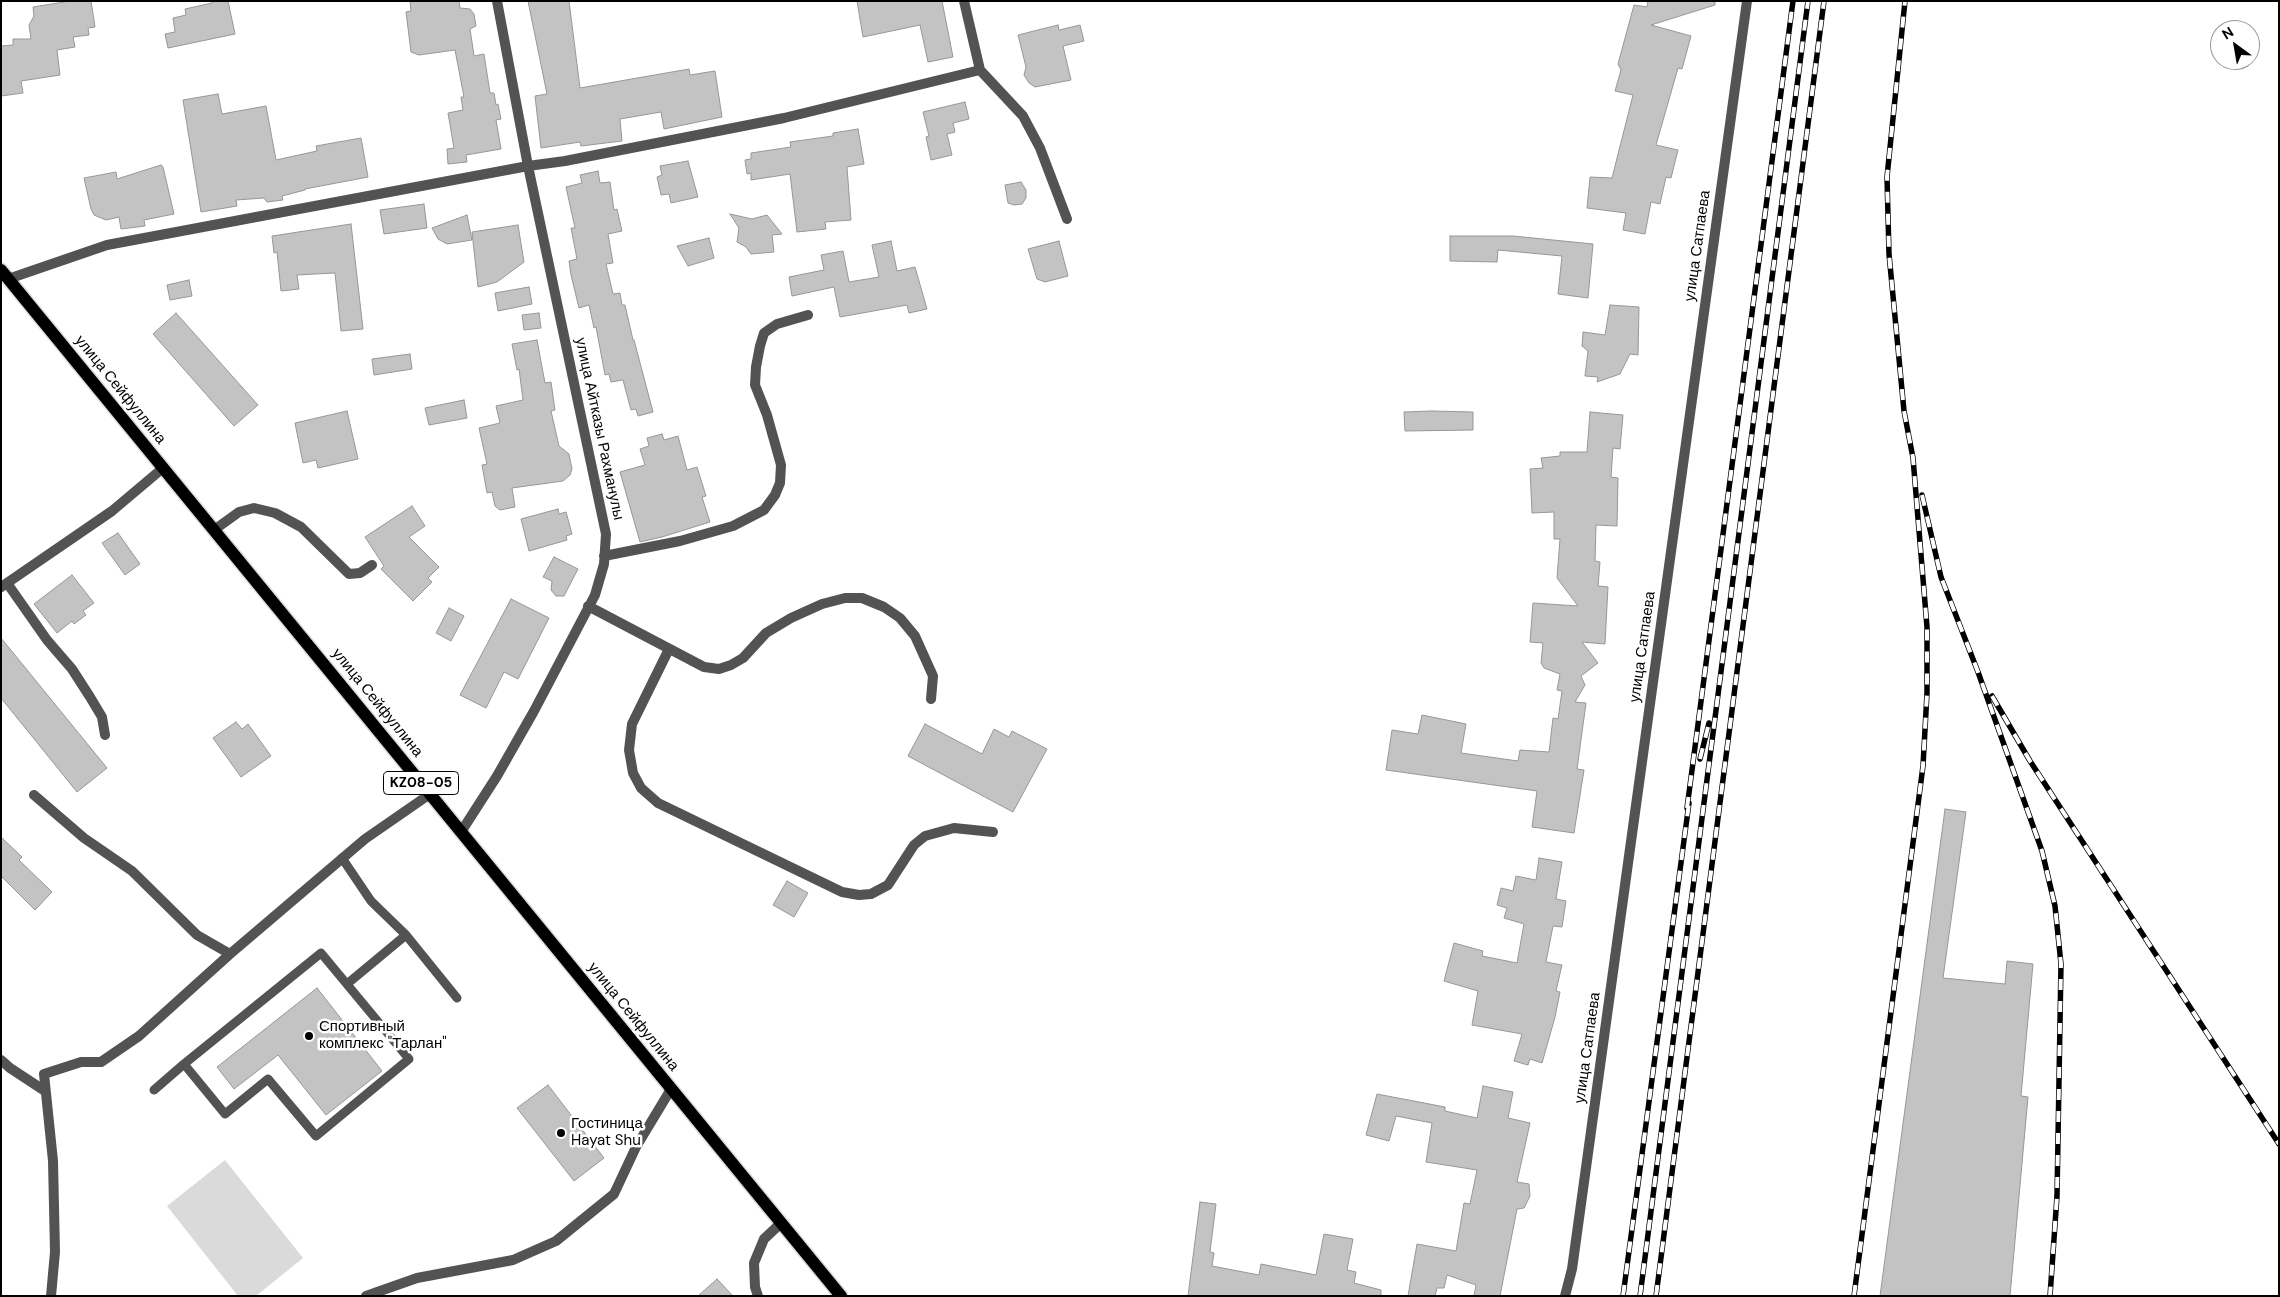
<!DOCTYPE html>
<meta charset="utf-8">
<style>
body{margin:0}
#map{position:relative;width:2280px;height:1297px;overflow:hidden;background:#fff;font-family:"DM Sans",sans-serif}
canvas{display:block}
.frame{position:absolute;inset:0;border:2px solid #000;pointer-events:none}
.north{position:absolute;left:2210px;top:20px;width:50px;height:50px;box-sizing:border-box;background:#fff;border:1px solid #999;border-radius:50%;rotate:328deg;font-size:14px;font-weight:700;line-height:20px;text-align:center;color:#000}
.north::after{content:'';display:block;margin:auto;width:18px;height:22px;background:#000;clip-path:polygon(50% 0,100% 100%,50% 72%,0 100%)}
</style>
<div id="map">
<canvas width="2280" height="1297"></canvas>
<div class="frame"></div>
<div class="north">N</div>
</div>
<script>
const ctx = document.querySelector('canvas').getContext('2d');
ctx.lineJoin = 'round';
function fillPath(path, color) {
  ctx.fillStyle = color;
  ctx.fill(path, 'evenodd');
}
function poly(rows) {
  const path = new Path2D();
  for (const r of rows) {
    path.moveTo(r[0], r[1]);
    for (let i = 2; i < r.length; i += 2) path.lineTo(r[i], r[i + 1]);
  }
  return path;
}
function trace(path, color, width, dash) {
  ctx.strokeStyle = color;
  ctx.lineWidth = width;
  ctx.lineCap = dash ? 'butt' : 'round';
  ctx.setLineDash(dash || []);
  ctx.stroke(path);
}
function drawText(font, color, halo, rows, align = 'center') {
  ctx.font = font + ' "DM Sans",sans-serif';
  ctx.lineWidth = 5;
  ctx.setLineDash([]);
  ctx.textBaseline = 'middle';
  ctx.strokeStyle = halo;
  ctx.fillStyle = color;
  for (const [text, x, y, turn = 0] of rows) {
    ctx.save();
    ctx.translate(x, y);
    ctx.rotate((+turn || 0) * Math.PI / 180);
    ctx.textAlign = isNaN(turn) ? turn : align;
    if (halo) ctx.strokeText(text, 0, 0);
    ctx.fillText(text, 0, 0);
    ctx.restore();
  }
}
const green = poly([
 [225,1160,303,1258,256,1296,238,1296,167,1206]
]);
const building = poly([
 [70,1,91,1,95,27,88,28,89,35,73,37,75,47,57,50,60,75,21,81,23,93,1,96,1,46,13,45,13,39,31,39,29,25,34,16,33,7,70,1],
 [211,1,228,1,235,34,168,48,165,34,175,32,173,18,186,15,185,9,212,3,211,1],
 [410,1,459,1,460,8,470,9,474,14,476,26,470,29,474,56,484,54,490,93,494,93,496,105,498,104,501,119,496,120,501,149,466,155,467,162,448,164,447,149,454,148,448,113,463,110,461,97,464,97,455,50,419,55,411,52,406,12,411,11,410,1],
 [528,1,569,1,580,88,689,69,690,75,715,71,722,117,664,129,661,112,620,119,622,141,581,146,580,142,541,148,535,96,547,94,528,1],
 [857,1,942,1,953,57,928,62,920,25,863,37,857,1],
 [1648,1,1715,1,1715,5,1651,25,1691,36,1682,69,1678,68,1656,145,1678,150,1671,178,1666,177,1660,204,1651,202,1645,234,1623,230,1626,213,1587,208,1590,177,1612,178,1633,95,1615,91,1621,70,1618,64,1634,5,1647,7,1648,1],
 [1058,25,1059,30,1080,25,1084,41,1063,46,1071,80,1035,87,1029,83,1024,75,1026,67,1018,35,1058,25],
 [218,94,222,114,266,106,276,160,317,151,316,146,361,138,368,177,305,189,305,190,282,196,283,200,267,202,264,198,236,200,237,206,201,212,183,100,218,94],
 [965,102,969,119,953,123,955,132,947,134,952,155,931,160,926,137,929,136,923,112,965,102],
 [858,129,864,164,847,167,851,220,825,222,826,229,797,232,790,174,751,180,751,173,747,174,745,160,751,159,751,153,791,147,790,142,833,136,833,133,858,129],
 [688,161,698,197,671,203,669,194,661,195,657,177,662,175,660,166,688,161],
 [161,165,163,167,174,214,144,220,145,226,121,229,119,217,106,220,94,215,91,209,84,178,116,172,117,179,161,165],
 [598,171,600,183,610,182,614,210,617,209,622,231,608,234,613,263,606,264,613,294,620,293,622,305,625,305,633,340,634,340,653,412,638,416,636,409,631,410,623,380,611,382,609,374,605,375,596,327,594,328,589,305,579,308,571,275,569,261,577,259,571,228,575,228,566,187,582,183,580,175,598,171],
 [1021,182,1026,190,1026,198,1022,204,1014,205,1008,203,1005,185,1021,182],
 [424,204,427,228,384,234,380,210,424,204],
 [730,214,752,219,767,215,782,234,772,235,774,252,751,254,746,247,737,242,739,228,730,214],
 [467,215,472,240,447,244,438,239,432,228,467,215],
 [351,224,363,329,341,331,335,273,297,275,299,289,281,291,277,252,274,253,272,236,351,224],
 [518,225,524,262,497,282,478,287,472,232,518,225],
 [1450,236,1513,236,1593,244,1588,298,1558,294,1562,256,1498,250,1497,262,1450,261,1450,236],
 [709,238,714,258,688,266,677,246,709,238],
 [891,241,897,271,915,267,927,309,909,313,907,305,840,317,834,287,792,296,789,277,824,270,821,255,843,251,849,282,879,277,872,245,891,241],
 [1059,241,1068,276,1045,282,1037,279,1028,249,1059,241],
 [189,280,192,296,170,300,167,285,189,280],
 [529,287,532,304,498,311,495,293,529,287],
 [1610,305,1639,307,1638,355,1630,354,1620,374,1597,382,1598,377,1585,376,1588,351,1582,346,1583,332,1605,335,1610,305],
 [176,313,258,405,234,426,153,334,176,313],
 [539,313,541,328,524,330,522,315,539,313],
 [537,340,545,383,551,382,555,410,551,411,559,446,569,454,572,469,570,475,563,481,512,488,515,507,500,510,495,506,492,492,487,493,482,465,487,464,479,428,500,423,496,406,523,400,519,369,517,370,512,344,537,340],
 [410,354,412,369,374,375,372,359,410,354],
 [464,400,467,418,429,425,425,408,464,400],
 [347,411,358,459,318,468,316,460,303,463,295,423,347,411],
 [1432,411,1473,412,1473,430,1405,431,1404,412,1432,411],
 [1590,412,1623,415,1620,449,1613,448,1611,477,1618,478,1617,526,1596,525,1595,561,1600,562,1598,586,1608,587,1605,644,1582,642,1598,663,1581,676,1585,685,1575,702,1586,703,1577,769,1584,770,1574,833,1532,827,1537,791,1386,770,1392,730,1418,734,1422,715,1466,724,1461,753,1518,761,1520,750,1549,752,1553,718,1558,719,1562,691,1557,690,1560,674,1544,668,1541,663,1543,643,1530,642,1533,603,1578,606,1557,578,1560,539,1554,539,1554,512,1532,513,1530,469,1543,468,1541,458,1560,456,1560,452,1587,452,1590,412],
 [662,434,664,440,678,436,687,470,697,467,706,496,702,497,710,522,662,537,640,542,620,472,645,465,640,449,649,446,647,438,662,434],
 [412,506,425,526,409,537,439,567,428,578,432,582,413,601,381,569,384,566,365,537,412,506],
 [558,509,559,514,566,512,572,534,566,536,567,540,529,551,521,519,558,509],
 [118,533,140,564,125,575,102,543,118,533],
 [554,557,578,569,564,596,556,596,551,590,552,581,543,577,554,557],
 [72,575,94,603,83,611,86,615,74,624,72,621,57,633,34,604,72,575],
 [511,599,549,618,518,679,504,672,486,708,460,695,511,599],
 [449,608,464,616,451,641,436,633,449,608],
 [1,638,107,768,77,792,1,698,1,638],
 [236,722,242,729,248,724,271,756,241,777,213,738,236,722],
 [925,724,982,754,994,729,1009,737,1012,731,1047,749,1013,812,908,756,925,724],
 [1945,809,1966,812,1943,978,2005,984,2007,961,2033,964,2021,1096,2028,1097,2010,1296,1880,1296,1945,809],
 [1,837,22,857,19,860,52,892,35,910,1,876,1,837],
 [1539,858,1562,862,1556,899,1566,901,1562,927,1553,926,1546,962,1562,965,1556,991,1560,992,1555,1017,1542,1063,1530,1059,1528,1065,1514,1061,1522,1034,1472,1025,1478,991,1444,981,1454,943,1483,951,1482,956,1517,963,1524,924,1504,918,1507,908,1497,905,1501,888,1513,891,1516,876,1536,880,1539,858],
 [787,881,808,893,794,917,773,905,787,881],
 [317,988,382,1071,326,1115,278,1055,234,1089,217,1067,317,988],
 [548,1085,604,1158,574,1181,517,1108,548,1085],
 [1483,1086,1513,1092,1508,1118,1530,1123,1517,1182,1529,1184,1530,1196,1524,1208,1517,1209,1500,1296,1474,1296,1476,1285,1447,1275,1444,1288,1437,1288,1435,1296,1408,1296,1417,1244,1456,1251,1464,1203,1470,1204,1477,1170,1426,1162,1432,1123,1396,1116,1389,1141,1366,1135,1377,1094,1445,1107,1445,1111,1477,1118,1483,1086],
 [1200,1202,1216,1204,1210,1252,1214,1253,1212,1266,1259,1275,1261,1264,1316,1275,1324,1234,1353,1239,1347,1270,1356,1272,1354,1283,1381,1290,1381,1296,1188,1296,1200,1202],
 [717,1279,733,1296,698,1296,717,1279]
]);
const service = poly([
 [342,858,371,901,406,935,457,998],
 [347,984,406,935],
 [154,1090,184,1064,321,953,409,1059,316,1136,268,1079,225,1114,184,1064]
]);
const minor = poly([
 [964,1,980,70,1023,116,1040,148,1067,219],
 [8,279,107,245,528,166,565,161,784,118,980,70],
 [214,530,239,512,254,508,275,513,301,527,349,574,360,573,372,565],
 [604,556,680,541,733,526,764,510,775,495,780,483,781,465,767,415,755,385,756,367,760,346,764,333,777,324,808,315],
 [7,583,47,640,72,669,90,697,102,717,105,735],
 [1,587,112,511,163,468],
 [588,606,704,667,719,669,731,665,743,658,766,633,791,618,822,604,845,598,862,598,884,607,900,618,915,636,933,676,931,699],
 [669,649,632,724,629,750,633,773,641,788,658,803,842,892,859,895,871,894,888,885,914,845,925,836,954,828,993,832],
 [34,795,84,838,132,871,197,935,230,954],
 [461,832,497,776,534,711,595,595,604,564,606,534,528,166,497,1],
 [1,1060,10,1068,45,1091],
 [51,1296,55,1252,53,1161,44,1074,81,1062,101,1062,139,1036,230,954,365,839,430,794],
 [366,1296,417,1278,513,1260,556,1241,614,1194,636,1147,671,1089],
 [758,1296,755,1287,754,1263,764,1239,781,1223]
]);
const tertiary = poly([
 [1565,1296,1572,1269,1747,1]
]);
const primary = poly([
 [1,270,841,1296]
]);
const rail = poly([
 [1922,495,1941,577,1978,672,2042,851,2055,906,2061,964,2057,1196,2050,1296],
 [1992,696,2030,761,2279,1144],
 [1700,759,1709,723],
 [1687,808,1793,1],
 [1623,1296,1689,803],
 [1640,1296,1808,1],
 [1656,1296,1824,1],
 [1854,1296,1923,766,1927,693,1927,627,1913,458,1904,411,1889,254,1887,177,1905,1]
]);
const markers = [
 [309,1036,5,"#000"],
 [561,1133,5,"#000"]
];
const shields = [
 [421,783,75]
];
const shieldNames = [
 ["KZ08-05",421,783]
];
const streetNames = [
 ["улица Сатпаева",1698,246,-82],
 ["улица Сейфуллина",120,390,51],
 ["улица Айтказы Рахманулы",599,429,78],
 ["улица Сатпаева",1643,647,-82],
 ["улица Сейфуллина",377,703,51],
 ["улица Сейфуллина",633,1017,51],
 ["улица Сатпаева",1588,1048,-82]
];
const poiNames = [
 ["Спортивный",319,1027],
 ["комплекс \"Тарлан\"",319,1044],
 ["Гостиница",571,1124],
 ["Hayat Shu",571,1141]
];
fillPath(green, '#dadada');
fillPath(building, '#c3c3c3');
trace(building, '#979797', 1);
trace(primary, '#dbdbdb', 15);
trace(service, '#535353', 9);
trace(minor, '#535353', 10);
trace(tertiary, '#535353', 10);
trace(primary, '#000', 12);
trace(rail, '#000', 5.5);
trace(rail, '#fff', 4, [11]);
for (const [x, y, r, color] of markers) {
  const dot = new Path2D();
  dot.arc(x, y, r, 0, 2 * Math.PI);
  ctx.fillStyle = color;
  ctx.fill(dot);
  trace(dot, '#fff', 2);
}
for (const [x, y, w] of shields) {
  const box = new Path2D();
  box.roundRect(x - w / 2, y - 11.5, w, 23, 4);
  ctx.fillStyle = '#fff';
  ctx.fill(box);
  trace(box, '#000', 1);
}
drawText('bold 14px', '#000', null, shieldNames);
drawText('15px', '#000', '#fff', streetNames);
drawText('15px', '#000', '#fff', poiNames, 'left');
</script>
